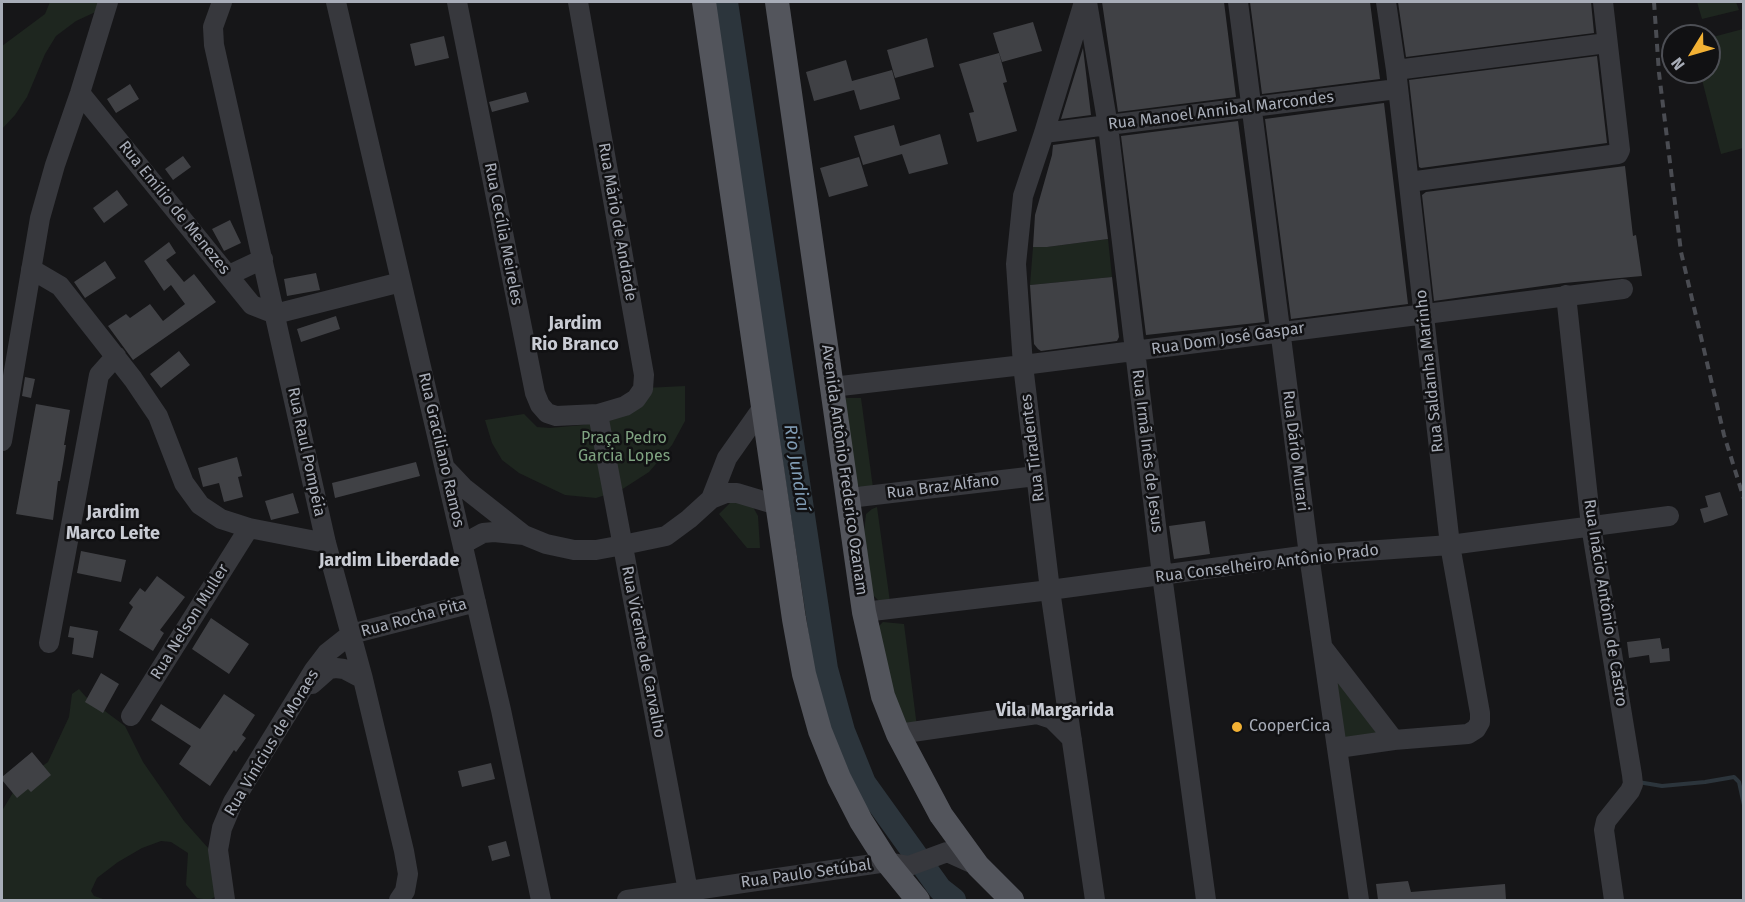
<!DOCTYPE html>
<meta charset="utf-8">
<style>
body{margin:0}
#map{position:relative;width:1745px;height:902px;overflow:hidden;background:#161618;font-family:"Fira Sans",sans-serif}
canvas{display:block}
.frame{position:absolute;inset:0;border:3px solid #a8adb8;pointer-events:none}
.north{position:absolute;left:1661px;top:24px;width:60px;height:60px;box-sizing:border-box;background:#111113;border:2px solid #4d4f55;border-radius:50%;rotate:233deg;font-size:16px;font-weight:700;line-height:24px;text-align:center;color:#a8adb8}
.north::after{content:'';display:block;margin:auto;width:21px;height:27px;background:#f2b134;clip-path:polygon(50% 0,100% 100%,50% 72%,0 100%)}
</style>
<div id="map">
<canvas width="1745" height="902"></canvas>
<div class="frame"></div>
<div class="north">N</div>
</div>
<script>
const ctx = document.querySelector('canvas').getContext('2d');
ctx.lineJoin = 'round';
function fillPath(path, color) {
  ctx.fillStyle = color;
  ctx.fill(path, 'evenodd');
}
function poly(rows) {
  const path = new Path2D();
  for (const r of rows) {
    path.moveTo(r[0], r[1]);
    for (let i = 2; i < r.length; i += 2) path.lineTo(r[i], r[i + 1]);
  }
  return path;
}
function trace(path, color, width, dash) {
  ctx.strokeStyle = color;
  ctx.lineWidth = width;
  ctx.lineCap = dash ? 'butt' : 'round';
  ctx.setLineDash(dash || []);
  ctx.stroke(path);
}
function drawText(font, color, halo, rows, align = 'center') {
  ctx.font = font + ' "Fira Sans",sans-serif';
  ctx.lineWidth = 5;
  ctx.setLineDash([]);
  ctx.textBaseline = 'middle';
  ctx.strokeStyle = halo;
  ctx.fillStyle = color;
  for (const [text, x, y, turn = 0] of rows) {
    ctx.save();
    ctx.translate(x, y);
    ctx.rotate((+turn || 0) * Math.PI / 180);
    ctx.textAlign = isNaN(turn) ? turn : align;
    if (halo) ctx.strokeText(text, 0, 0);
    ctx.fillText(text, 0, 0);
    ctx.restore();
  }
}
const green = poly([
 [50,2,117,2,76,21,56,36,45,54,27,97,15,115,2,129,2,46,45,14],
 [1697,2,1736,2,1739,10,1702,19],
 [1743,29,1743,148,1721,154,1700,72,1709,72,1709,38],
 [1108,239,1112,277,1030,285,1033,247,1047,247],
 [685,386,685,421,672,445,649,472,621,490,596,498,565,495,519,473,502,460,492,443,485,420,524,414,537,427,550,428,583,425,620,414,645,388],
 [846,398,861,398,873,488,863,489,857,485,844,405],
 [736,500,753,507,758,516,760,548,747,548,719,514,731,502],
 [877,507,890,602,880,602,873,595,864,532,866,514,872,509],
 [883,622,904,624,917,727,900,721,877,628],
 [1334,673,1378,735,1341,740],
 [79,689,86,697,125,726,143,762,184,821,209,849,217,896,209,900,197,898,186,885,188,853,171,842,161,841,142,848,118,862,97,878,91,891,94,896,106,900,2,900,2,815,3,809,14,791,28,776,48,762,69,717,72,694]
]);
const stream = poly([
 [1638,782,1662,786,1705,782,1734,777,1739,782,1744,805]
]);
const river = poly([
 [726,2,826,669,843,731,864,783,940,889,954,900]
]);
const building = poly([
 [1102,2,1224,2,1236,97,1118,112],
 [1250,2,1370,2,1380,79,1262,94],
 [1398,2,1591,2,1594,33,1406,57],
 [1033,22,1042,51,1002,62,993,33],
 [444,36,449,58,415,66,410,44],
 [927,38,934,67,895,78,887,50],
 [1083,48,1091,115,1061,119],
 [999,53,1007,82,1003,83,1017,131,977,142,969,113,974,112,959,64],
 [1597,56,1607,143,1421,168,1419,167,1409,80],
 [846,60,852,81,892,70,900,99,860,110,854,90,814,101,806,72],
 [130,84,139,99,116,113,107,99],
 [526,92,529,102,492,112,489,102],
 [1384,103,1408,304,1291,319,1265,119],
 [1238,121,1265,322,1146,335,1121,136],
 [894,125,900,146,940,134,948,164,909,174,902,154,863,165,854,136],
 [1095,139,1108,239,1047,247,1033,247,1035,215,1052,155,1053,145],
 [183,156,191,167,173,180,165,169],
 [859,157,868,186,829,197,820,168],
 [1625,166,1633,236,1636,235,1642,276,1564,283,1434,301,1422,195,1426,192],
 [117,190,128,205,104,223,93,208],
 [230,220,241,243,224,251,212,229],
 [169,242,176,253,166,260,184,282,194,274,216,302,133,360,108,326,126,314,130,318,150,304,163,321,185,304,171,285,164,291,144,261],
 [105,261,116,278,85,298,74,282],
 [316,273,320,290,287,296,284,279],
 [1112,277,1119,337,1117,341,1041,351,1038,349,1034,344,1030,285],
 [336,316,340,329,301,342,297,329],
 [179,351,190,365,161,388,150,374],
 [25,377,35,379,31,398,22,396],
 [36,404,70,410,64,445,66,445,63,464,60,481,58,481,53,520,16,514],
 [237,457,242,476,238,477,243,497,224,502,219,483,203,487,198,468],
 [416,462,420,476,335,498,332,483],
 [1720,492,1728,515,1704,523,1700,509,1708,507,1705,496],
 [293,493,299,513,271,520,265,501],
 [1205,521,1210,554,1174,559,1169,526],
 [81,551,126,560,121,582,77,573],
 [157,576,185,597,160,630,164,633,153,651,119,630,133,607,129,603,140,588,145,592],
 [211,618,249,644,229,674,192,649],
 [70,626,98,631,93,658,72,654,74,638,68,637],
 [1660,638,1662,649,1669,648,1670,661,1650,663,1649,655,1629,658,1627,642],
 [101,673,119,684,103,713,85,702],
 [224,694,255,715,242,735,246,738,236,752,234,750,210,786,179,764,191,746,151,720,161,704,200,729],
 [32,752,51,775,31,792,28,789,17,798,2,780,2,777],
 [491,763,495,779,462,787,458,771],
 [506,841,510,856,492,861,488,846],
 [1408,881,1411,892,1505,884,1506,900,1378,900,1376,884]
]);
const minor = poly([
 [222,2,213,27,214,45,326,543,363,679,404,851,408,874,405,891,399,900],
 [336,2,501,710,541,900],
 [457,2,535,393,540,405,547,413,556,416,598,414,625,406,636,399,643,389,644,375,578,2],
 [1084,2,1044,133,1023,196,1016,264,1023,365,1050,590,1095,900],
 [1087,2,1108,126,1162,575,1206,900],
 [1238,2,1309,555,1359,900],
 [1396,70,1607,43],
 [80,93,252,305,275,314,401,282],
 [1044,133,1397,89],
 [1409,182,1618,154,1620,150,1603,2],
 [31,269,60,286,133,379,158,416,184,483,200,505,221,519,249,528,326,543],
 [229,275,263,259],
 [1566,295,1591,526,1632,775,1633,784,1630,791,1606,821,1604,830,1614,900],
 [832,387,1023,365,1623,289],
 [598,414,688,891],
 [2,441,40,218,55,165,80,93,108,2],
 [445,468,463,487,524,535,546,544,574,550,596,550,623,545,666,536,689,519,711,499,727,458,763,407],
 [849,498,1036,476],
 [711,499,726,493,737,493,777,505],
 [463,544,483,533,494,532,524,535],
 [864,612,1050,590,1309,555,1450,545,1669,516],
 [49,643,99,375,116,356],
 [1324,649,1394,740],
 [312,684,329,669,336,668,344,669,363,679],
 [131,716,249,528],
 [898,734,1037,714,1052,719,1072,739],
 [1338,748,1394,740,1468,734,1476,729,1480,722,1480,713,1450,545,1396,70,1386,2],
 [225,900,218,850,222,828,233,802,314,670,327,653,351,634,476,602],
 [627,900,887,862,909,866,947,852,978,866]
]);
const major = poly([
 [704,2,794,619,804,674,820,731,839,778,861,821,887,862,918,900],
 [777,2,864,612,883,696,898,734,941,815,978,866,1012,900]
]);
const rail = poly([
 [1654,2,1659,73,1681,252,1724,435,1744,499]
]);
const markers = [
 [1237,727,6,"#f2b134"]
];
const streetNames = [
 ["Rua Manoel Annibal Marcondes",1221,111,-7],
 ["Rua Emílio de Menezes",174,208,51],
 ["Rua Mário de Andrade",617,222,80],
 ["Rua Cecília Meireles",503,234,79],
 ["Rua Dom José Gaspar",1228,339,-8],
 ["Rua Saldanha Marinho",1430,371,-96],
 ["Rua Tiradentes",1033,448,-97],
 ["Rua Graciliano Ramos",441,450,77],
 ["Rua Irmã Inês de Jesus",1147,451,83],
 ["Rua Dário Murari",1295,451,83],
 ["Rua Raul Pompéia",306,452,78],
 ["Avenida Antônio Frederico Ozanam",844,470,82],
 ["Rua Braz Alfano",943,487,-7],
 ["Rua Conselheiro Antônio Prado",1267,564,-7],
 ["Rua Inácio Antônio de Castro",1605,603,81],
 ["Rua Rocha Pita",414,618,-15],
 ["Rua Nelson Muller",190,622,-58],
 ["Rua Vicente de Carvalho",643,652,79],
 ["Rua Vinícius de Moraes",272,743,-59],
 ["Rua Paulo Setúbal",806,874,-8]
];
const parkNames = [
 ["Praça Pedro",624,439],
 ["Garcia Lopes",624,457]
];
const poiNames = [
 ["CooperCica",1249,727]
];
const neighbourhoodNames = [
 ["Jardim",575,324],
 ["Rio Branco",575,345],
 ["Jardim",113,513],
 ["Marco Leite",113,534],
 ["Jardim Liberdade",389,561],
 ["Vila Margarida",1055,711]
];
const waterNames = [
 ["Rio Jundiaí",796,468,81]
];
fillPath(green, '#1e261f');
trace(stream, '#2c353c', 4);
trace(river, '#2c353c', 24);
fillPath(building, '#404145');
trace(minor, '#37383d', 20);
trace(major, '#53555c', 24);
trace(rail, '#4a4c52', 4, [8, 6]);
for (const [x, y, r, color] of markers) {
  const dot = new Path2D();
  dot.arc(x, y, r, 0, 2 * Math.PI);
  ctx.fillStyle = color;
  ctx.fill(dot);
  trace(dot, '#111113', 2);
}
drawText('16px', '#a8adb8', '#111113', streetNames);
drawText('16px', '#7fa381', '#111113', parkNames);
drawText('16px', '#a8adb8', '#111113', poiNames, 'left');
drawText('bold 18px', '#c9ccd4', '#111113', neighbourhoodNames);
drawText('italic 18px', '#7f9bb3', '#111113', waterNames);
</script>
